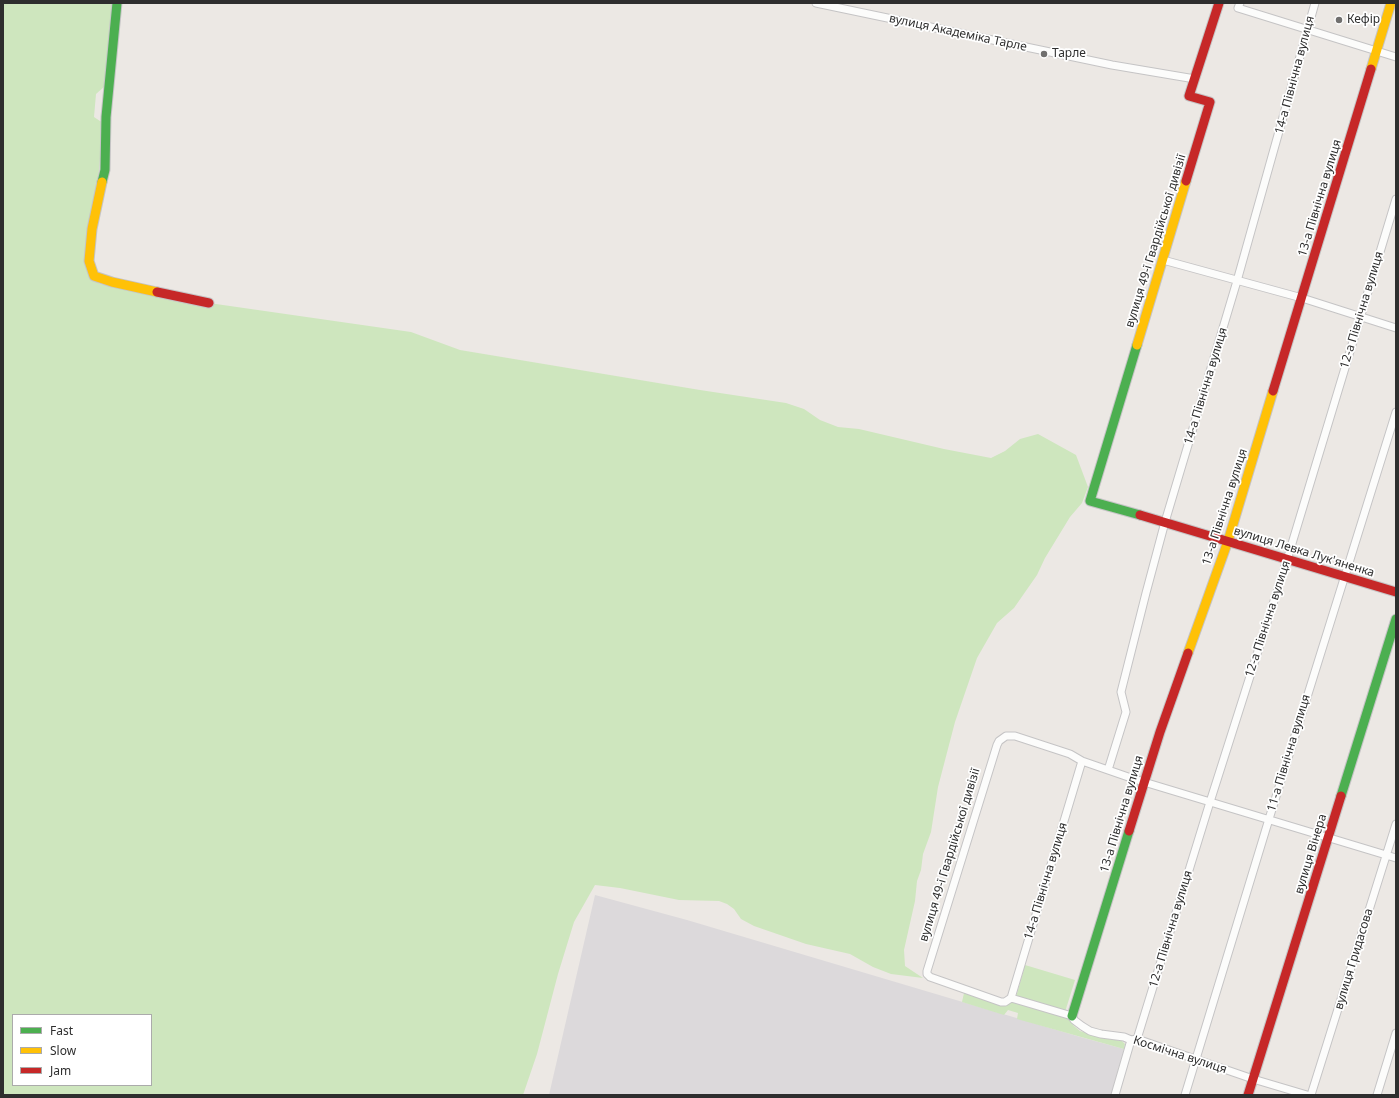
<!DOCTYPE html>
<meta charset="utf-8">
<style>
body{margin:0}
#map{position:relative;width:1399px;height:1098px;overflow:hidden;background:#ece8e4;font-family:"Noto Sans",sans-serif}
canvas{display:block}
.frame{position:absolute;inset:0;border:4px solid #2e2e2e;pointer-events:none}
.legend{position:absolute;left:12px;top:1014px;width:140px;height:72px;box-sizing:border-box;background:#fff;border:1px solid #ababab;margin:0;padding:5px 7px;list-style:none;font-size:12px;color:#2e2e2e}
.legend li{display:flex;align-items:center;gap:8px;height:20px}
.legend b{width:20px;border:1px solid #ababab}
</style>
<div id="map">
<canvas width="1399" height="1098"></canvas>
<div class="frame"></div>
<ul class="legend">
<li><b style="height:5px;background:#4caf50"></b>Fast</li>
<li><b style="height:5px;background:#ffc107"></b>Slow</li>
<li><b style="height:5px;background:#c62828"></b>Jam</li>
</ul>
</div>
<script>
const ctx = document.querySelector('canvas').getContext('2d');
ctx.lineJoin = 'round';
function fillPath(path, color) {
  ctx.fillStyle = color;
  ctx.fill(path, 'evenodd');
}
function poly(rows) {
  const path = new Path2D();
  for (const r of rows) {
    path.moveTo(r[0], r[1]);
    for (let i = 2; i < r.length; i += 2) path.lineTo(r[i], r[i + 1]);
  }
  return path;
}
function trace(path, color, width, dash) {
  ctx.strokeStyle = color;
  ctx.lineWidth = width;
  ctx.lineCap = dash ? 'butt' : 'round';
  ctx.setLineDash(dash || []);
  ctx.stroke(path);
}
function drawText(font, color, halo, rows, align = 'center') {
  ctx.font = font + ' "Noto Sans",sans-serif';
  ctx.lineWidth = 3.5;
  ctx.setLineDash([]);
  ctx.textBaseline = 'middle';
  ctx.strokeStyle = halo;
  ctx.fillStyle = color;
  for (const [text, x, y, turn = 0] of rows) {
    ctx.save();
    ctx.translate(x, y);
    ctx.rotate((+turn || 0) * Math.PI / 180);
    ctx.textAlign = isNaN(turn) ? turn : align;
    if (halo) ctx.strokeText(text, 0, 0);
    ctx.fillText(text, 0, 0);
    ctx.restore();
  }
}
const industrial = poly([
 [595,895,687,920,1077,1036,1124,1049,1111,1095,549,1095]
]);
const green = poly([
 [3,3,112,3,105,86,96,94,94,117,103,123,90,278,100,284,208,308,209,303,411,332,460,350,700,390,786,403,804,409,820,420,838,427,859,429,944,449,991,458,1005,451,1020,439,1038,434,1076,455,1088,487,1082,503,1070,517,1045,558,1037,575,1014,608,997,623,977,658,955,722,938,787,931,832,923,854,921,870,917,881,915,901,904,950,905,966,923,978,891,974,873,967,850,954,806,944,754,926,741,919,734,909,727,904,719,901,679,900,620,888,595,885,574,922,558,974,537,1054,523,1095,3,1095],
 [13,1015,151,1015,151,1085,13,1085],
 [1025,965,1075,980,1065,1012,1016,997],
 [964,993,1002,1005,1013,1001,1067,1016,1074,1026,1080,1031,1102,1038,1122,1041,1125,1044,1124,1049,1017,1019,1018,1013,1008,1010,1004,1015,962,1002]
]);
const street = poly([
 [816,3,1112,65,1195,79],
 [1240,3,1238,8,1396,57],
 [1163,260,1302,298,1396,328],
 [1082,761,1011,998,1005,1002,1001,1002,930,977,927,974,927,971,997,745,999,741,1006,736,1015,736,1070,754,1082,761,1134,779,1396,858],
 [1108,770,1126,712,1121,692,1146,593,1165,522,1237,281,1315,3],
 [1011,998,1072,1016,1074,1020,1082,1026,1090,1031,1101,1034,1124,1037,1131,1040,1137,1039,1253,1079,1307,1095],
 [1137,1039,1210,802,1287,560,1396,199],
 [1115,1095,1131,1040],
 [1185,1095,1269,819,1396,412],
 [1311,1095,1396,824],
 [1377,1095,1396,1033]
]);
const fast = poly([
 [102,182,105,170,106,117,117,3],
 [1137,345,1090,501,1140,515],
 [1341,796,1396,619],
 [1072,1016,1129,831]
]);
const slow = poly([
 [1371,69,1391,3],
 [102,182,92,229,89,261,94,276,112,282,157,292],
 [1137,345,1186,181],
 [1188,653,1228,541,1273,391]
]);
const jam = poly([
 [1186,181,1210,102,1189,96,1219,3],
 [157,292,209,303],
 [1273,391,1371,69],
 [1140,515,1396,592],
 [1129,831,1160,732,1188,653],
 [1248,1095,1341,796]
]);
const markers = [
 [1339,20,4,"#706f6e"],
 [1044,54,4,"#706f6e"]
];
const poiNames = [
 ["Кефір",1347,20],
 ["Тарле",1052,54]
];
const streetNames = [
 ["вулиця Академіка Тарле",958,33,12],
 ["14-а Північна вулиця",1295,75,-75],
 ["13-а Північна вулиця",1320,198,-73],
 ["вулиця 49-ї Гвардійської дивізії",1156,241,-73],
 ["12-а Північна вулиця",1362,310,-73],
 ["14-а Північна вулиця",1206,386,-73],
 ["13-а Північна вулиця",1225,507,-72],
 ["вулиця Левка Лук'яненка",1304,552,17],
 ["12-а Північна вулиця",1268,619,-72],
 ["11-а Північна вулиця",1289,753,-73],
 ["13-а Північна вулиця",1122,814,-73],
 ["вулиця Вінера",1311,854,-73],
 ["вулиця 49-ї Гвардійської дивізії",950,855,-73],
 ["14-а Північна вулиця",1046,881,-73],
 ["12-а Північна вулиця",1171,929,-73],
 ["вулиця Гридасова",1354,959,-73],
 ["Космічна вулиця",1180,1055,18]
];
fillPath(industrial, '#dcd9db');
fillPath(green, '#cee6be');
trace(street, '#c5c4c5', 9);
trace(fast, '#c5c4c5', 11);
trace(slow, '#c5c4c5', 11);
trace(jam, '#c5c4c5', 11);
trace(street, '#fcfcfb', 7);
trace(fast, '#4caf50', 9);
trace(slow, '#ffc107', 9);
trace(jam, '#c62828', 9);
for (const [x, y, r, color] of markers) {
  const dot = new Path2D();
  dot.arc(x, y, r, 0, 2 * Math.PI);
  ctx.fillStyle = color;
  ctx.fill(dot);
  trace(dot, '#fff', 1.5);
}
drawText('12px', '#2e2e2e', '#fff', poiNames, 'left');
drawText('12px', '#2e2e2e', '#fff', streetNames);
</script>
